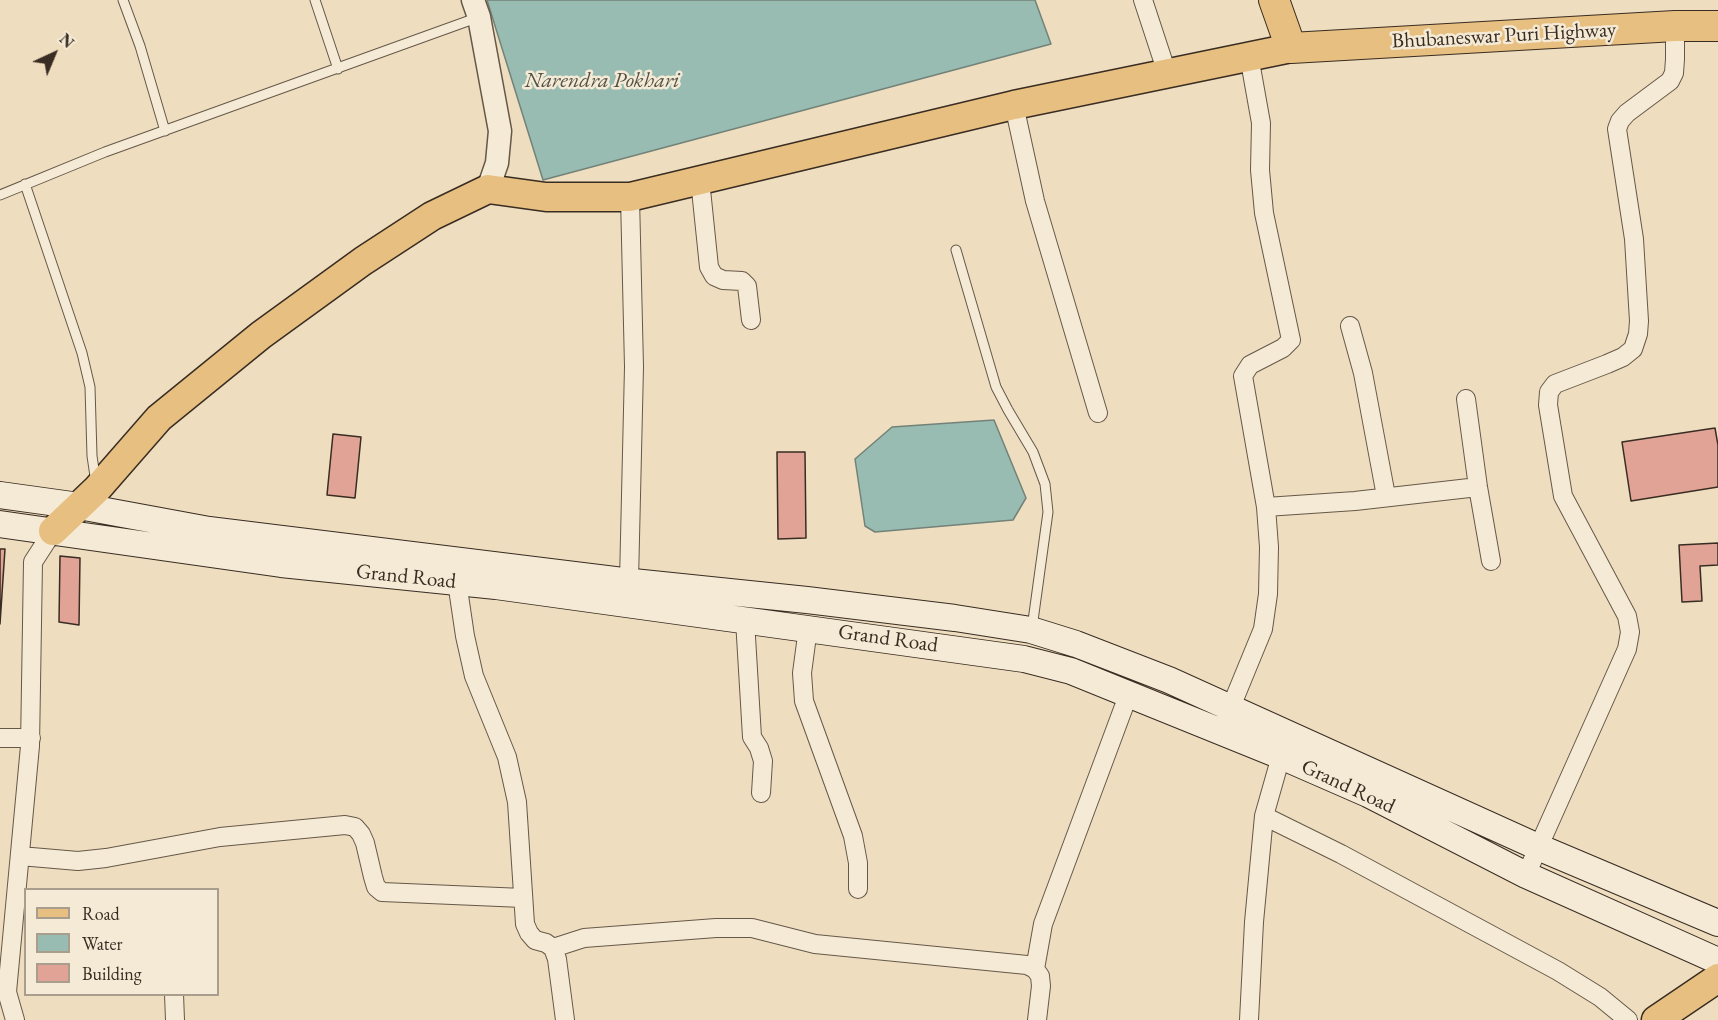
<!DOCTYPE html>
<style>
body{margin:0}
#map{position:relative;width:1718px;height:1020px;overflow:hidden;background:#eedebf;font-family:"EB Garamond",serif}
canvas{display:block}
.legend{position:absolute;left:24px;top:888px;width:195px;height:108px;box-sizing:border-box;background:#f4ead5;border:2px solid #a99e8d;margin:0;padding:8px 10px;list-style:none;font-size:18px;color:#392c22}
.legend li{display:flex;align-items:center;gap:12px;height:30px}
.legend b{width:30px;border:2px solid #a99e8d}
.north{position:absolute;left:24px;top:24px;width:60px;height:60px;-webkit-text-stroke:4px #f4ead5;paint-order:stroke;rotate:44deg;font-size:16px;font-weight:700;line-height:24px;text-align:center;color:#392c22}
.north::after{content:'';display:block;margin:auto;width:21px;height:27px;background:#392c22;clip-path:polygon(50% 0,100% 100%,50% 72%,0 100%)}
</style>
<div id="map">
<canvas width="1718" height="1020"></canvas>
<ul class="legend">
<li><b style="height:8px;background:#e7bf80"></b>Road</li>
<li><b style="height:16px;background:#99bcb2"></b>Water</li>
<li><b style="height:16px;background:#e1a396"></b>Building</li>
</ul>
<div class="north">N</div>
</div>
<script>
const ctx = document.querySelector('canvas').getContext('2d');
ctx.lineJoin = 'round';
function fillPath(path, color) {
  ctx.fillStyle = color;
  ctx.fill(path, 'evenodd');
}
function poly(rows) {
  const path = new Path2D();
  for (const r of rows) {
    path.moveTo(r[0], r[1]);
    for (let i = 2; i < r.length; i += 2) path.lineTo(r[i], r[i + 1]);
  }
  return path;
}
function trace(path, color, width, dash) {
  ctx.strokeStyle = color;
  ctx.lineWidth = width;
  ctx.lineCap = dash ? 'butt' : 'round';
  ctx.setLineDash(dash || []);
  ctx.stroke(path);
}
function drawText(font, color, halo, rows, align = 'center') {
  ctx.font = font + ' "EB Garamond",serif';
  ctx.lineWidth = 5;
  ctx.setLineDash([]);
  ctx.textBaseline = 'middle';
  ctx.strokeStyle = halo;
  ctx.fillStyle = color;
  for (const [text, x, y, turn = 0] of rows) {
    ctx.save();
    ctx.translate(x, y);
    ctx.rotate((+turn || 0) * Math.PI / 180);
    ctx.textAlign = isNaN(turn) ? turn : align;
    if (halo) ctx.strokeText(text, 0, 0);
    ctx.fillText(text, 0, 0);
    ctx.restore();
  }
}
const water = poly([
 [487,0,1035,0,1051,44,543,180,487,0],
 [994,420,1026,498,1013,520,875,532,865,526,855,459,892,427,994,420]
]);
const building = poly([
 [1715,428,1718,445,1718,487,1631,501,1622,442,1715,428],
 [333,434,361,437,355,498,327,495,333,434],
 [777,452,805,452,806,538,778,539,777,452],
 [1718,543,1718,565,1700,566,1702,601,1682,602,1679,545,1718,543],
 [0,549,5,549,0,624,0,549],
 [60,556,80,558,79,625,59,622,60,556]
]);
const service = poly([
 [123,0,140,46,165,131],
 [315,0,338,69],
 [25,184,82,353,90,387,92,456,96,483],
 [0,195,105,152,479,17],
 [956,250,996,387,1008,410,1033,452,1045,484,1048,512,1032,628]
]);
const minor = poly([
 [1143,0,1167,73],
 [1014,105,1035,201,1098,413],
 [700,180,709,267,714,276,723,280,742,281,747,286,751,320],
 [1350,326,1363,373,1386,496],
 [1466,399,1478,487,1491,561],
 [1266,507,1355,501,1478,487],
 [629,581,634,367,630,197],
 [457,582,465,636,474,676,507,757,517,802,525,924,529,933,535,940,546,943,553,948,557,959,565,1020],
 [745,620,752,737,759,748,763,761,761,793],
 [808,628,802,673,804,701,853,836,858,863,858,889],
 [1226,719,1263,629,1268,594,1269,547,1266,507,1243,376,1250,365,1283,348,1291,340,1264,213,1260,170,1261,123,1249,56],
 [0,738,31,738],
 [1264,816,1341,854,1558,971,1600,997,1628,1020],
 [20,856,78,861,106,858,220,837,345,825,355,827,361,834,365,843,373,877,376,887,382,892,523,898],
 [1526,875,1627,649,1630,632,1627,616,1563,496,1548,405,1549,392,1555,384,1607,364,1623,357,1633,349,1638,334,1639,321,1634,239,1617,129,1620,121,1627,113,1670,81,1674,73,1675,59,1675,26],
 [553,948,584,938,716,928,752,928,815,944,1027,965,1035,969,1040,976,1041,986,1037,1020],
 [1035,969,1043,924,1129,693],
 [174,994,175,1020],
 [15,1020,7,992,30,746,33,562,53,531],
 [1249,1020,1254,922,1264,816,1281,756]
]);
const tertiary = poly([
 [473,0,479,17,500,131,497,163,488,189]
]);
const secondary = poly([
 [0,495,79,506,209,530,623,581,807,600,955,618,1031,630,1076,644,1169,680,1538,847,1718,923],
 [0,524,281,564,496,586,1024,659,1071,671,1281,756,1368,794,1526,875,1718,961]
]);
const primary = poly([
 [53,531,97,489,159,418,261,335,363,261,432,216,488,189,546,197,630,197,1014,105,1291,48],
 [1656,1020,1718,978]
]);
const trunk = poly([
 [1274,0,1291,48,1675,26,1718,26]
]);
const streetNames = [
 ["Bhubaneswar Puri Highway",1504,36,-3],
 ["Grand Road",406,577,6],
 ["Grand Road",888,639,8],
 ["Grand Road",1348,787,25]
];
const waterNames = [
 ["Narendra Pokhari",602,81]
];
fillPath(water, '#99bcb2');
trace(water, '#738278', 1.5);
fillPath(building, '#e1a396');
trace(building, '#392c22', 1.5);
trace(service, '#665849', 11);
trace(minor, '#665849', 20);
trace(tertiary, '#665849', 25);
trace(secondary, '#392c22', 28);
trace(primary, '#392c22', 31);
trace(trunk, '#392c22', 32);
trace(service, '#f4ead5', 9);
trace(minor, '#f4ead5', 18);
trace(tertiary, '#f4ead5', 22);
trace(secondary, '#f4ead5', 26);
trace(primary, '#e7bf80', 28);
trace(trunk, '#e7bf80', 30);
drawText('21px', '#392c22', '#f4ead5', streetNames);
drawText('italic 22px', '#515046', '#f4ead5', waterNames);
</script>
